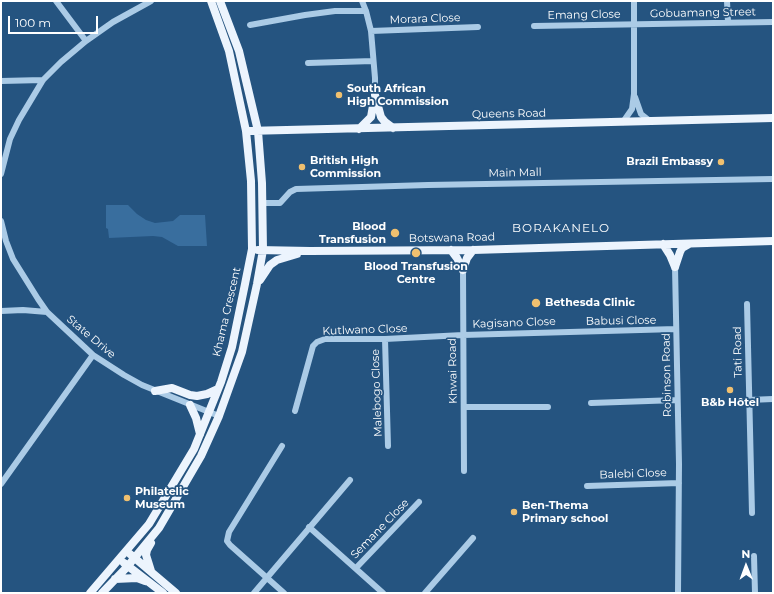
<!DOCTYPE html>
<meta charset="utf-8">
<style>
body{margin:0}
#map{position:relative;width:774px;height:594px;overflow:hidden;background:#255480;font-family:Montserrat,sans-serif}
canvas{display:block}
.frame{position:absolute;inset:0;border:2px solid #fff;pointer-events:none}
.north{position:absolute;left:726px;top:546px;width:40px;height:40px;-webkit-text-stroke:3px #255480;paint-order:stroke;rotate:359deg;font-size:11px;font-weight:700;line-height:16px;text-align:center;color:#fff}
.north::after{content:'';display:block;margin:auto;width:14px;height:18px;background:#fff;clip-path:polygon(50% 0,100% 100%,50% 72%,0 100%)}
.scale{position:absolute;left:8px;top:16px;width:90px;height:18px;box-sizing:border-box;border:2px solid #fff;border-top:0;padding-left:5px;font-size:12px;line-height:14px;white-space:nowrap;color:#fff;-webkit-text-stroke:3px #255480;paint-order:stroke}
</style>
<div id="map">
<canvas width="774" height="594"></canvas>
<div class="frame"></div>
<div class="north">N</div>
<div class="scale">100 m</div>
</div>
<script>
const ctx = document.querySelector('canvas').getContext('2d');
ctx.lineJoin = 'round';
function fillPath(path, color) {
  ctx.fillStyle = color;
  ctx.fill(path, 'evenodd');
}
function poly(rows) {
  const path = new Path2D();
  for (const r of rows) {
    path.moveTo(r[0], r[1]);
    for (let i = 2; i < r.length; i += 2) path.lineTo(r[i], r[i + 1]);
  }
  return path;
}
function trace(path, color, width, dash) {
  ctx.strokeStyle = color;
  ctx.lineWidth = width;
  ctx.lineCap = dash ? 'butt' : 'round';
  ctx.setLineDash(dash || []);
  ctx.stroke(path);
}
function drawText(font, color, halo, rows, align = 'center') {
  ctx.font = font + ' Montserrat,sans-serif';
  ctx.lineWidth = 3.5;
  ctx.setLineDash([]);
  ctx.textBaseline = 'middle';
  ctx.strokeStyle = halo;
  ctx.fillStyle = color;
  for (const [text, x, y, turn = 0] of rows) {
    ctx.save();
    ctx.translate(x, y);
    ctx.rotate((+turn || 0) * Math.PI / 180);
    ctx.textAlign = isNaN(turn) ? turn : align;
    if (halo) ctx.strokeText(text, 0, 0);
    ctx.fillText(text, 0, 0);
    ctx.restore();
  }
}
const green = poly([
 [106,205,128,205,137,214,146,220,155,223,173,221,180,215,205,215,207,246,178,246,162,237,153,236,109,238,108,229,106,228]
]);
const minor = poly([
 [56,1,86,41],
 [362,1,366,11,371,31,375,78,375,95],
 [727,1,728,22],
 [250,25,305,15,335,11,366,11],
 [534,26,773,22],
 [371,31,478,27],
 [308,63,373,61],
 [1,81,43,80],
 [635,97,641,114,650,121],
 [623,122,632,109,634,94,634,1],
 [1,174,10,139,19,120,43,80,61,62,86,41,113,22,151,1],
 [262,203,280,203,290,192,296,189,428,185,773,179],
 [1,221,6,241,13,259,38,299,47,312,93,355,124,375,142,385,219,416],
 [675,267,679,464,678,593],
 [463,270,464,471],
 [747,304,752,513],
 [1,311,23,310,47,312],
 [385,339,388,446],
 [749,400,773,399],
 [591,403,677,400],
 [464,407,548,407],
 [295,411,313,346,317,342,325,339,385,339,463,335,676,329],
 [282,446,229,532,227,541,230,545,284,593],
 [1,484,93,355],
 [587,486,679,483],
 [309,527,383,593],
 [754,556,755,593],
 [356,568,419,502],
 [254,593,350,480],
 [425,593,473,538]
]);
const major = poly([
 [375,95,381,117,385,122,393,128],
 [359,129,371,117,374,100],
 [246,131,773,118],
 [663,244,670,255,675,267],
 [258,250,310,251,473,250,773,241],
 [451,250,457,258,463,270],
 [675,267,680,252,682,248,689,244],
 [463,270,467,258,473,250],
 [260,280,270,265,277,260,297,254],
 [155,391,172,388,190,395,197,396,207,394,218,389],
 [190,405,196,418,200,434],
 [130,554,176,593],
 [124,563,163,593],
 [151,571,146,555,147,550,151,543],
 [115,579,137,578,145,581],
 [90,593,149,524,194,449,221,382,232,347,245,284,252,249,251,181,246,131,229,51,211,1],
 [102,593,127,567,159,528,201,456,219,416,242,352,257,284,263,250,262,183,258,131,239,51,220,1]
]);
const markers = [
 [339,95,4,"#f0c06f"],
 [721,162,4,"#f0c06f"],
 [302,167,4,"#f0c06f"],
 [395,233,5,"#f0c06f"],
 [416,253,5,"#f0c06f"],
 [536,303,5,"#f0c06f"],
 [730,390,4,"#f0c06f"],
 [127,498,4,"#f0c06f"],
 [514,512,4,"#f0c06f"]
];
const streetNames = [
 ["Gobuamang Street",703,13,-1],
 ["Emang Close",584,15,-1],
 ["Morara Close",425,19,-2],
 ["Queens Road",509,114,-1],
 ["Main Mall",515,173,-1],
 ["Botswana Road",452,238,-1],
 ["Khama Crescent",227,312,-77],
 ["Babusi Close",621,321,-1],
 ["Kagisano Close",514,323,-2],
 ["Kutlwano Close",365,330,-2],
 ["State Drive",91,337,40],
 ["Tati Road",738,352,-91],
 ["Khwai Road",453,371,-91],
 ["Robinson Road",667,375,-91],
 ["Malebogo Close",377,393,-92],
 ["Balebi Close",633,474,-2],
 ["Semane Close",380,529,-46]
];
const poiNames = [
 ["South African",347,89],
 ["High Commission",347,102],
 ["British High",310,161],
 ["Commission",310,174],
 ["Brazil Embassy",713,162,"right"],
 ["Blood",386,227,"right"],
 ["Transfusion",386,240,"right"],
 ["Blood Transfusion",416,267,"center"],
 ["Centre",416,280,"center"],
 ["Bethesda Clinic",545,303],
 ["B&b Hôtel",730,403,"center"],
 ["Philatelic",135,492],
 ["Museum",135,505],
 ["Ben-Thema",522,506],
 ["Primary school",522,519]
];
const neighbourhoodNames = [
 ["BORAKANELO",561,228]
];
fillPath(green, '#396e9e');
trace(minor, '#abcbe6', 6);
trace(major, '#ecf4fd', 8);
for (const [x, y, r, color] of markers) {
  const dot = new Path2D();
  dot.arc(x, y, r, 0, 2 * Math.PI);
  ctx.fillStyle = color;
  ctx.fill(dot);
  trace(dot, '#255480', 1.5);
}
drawText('11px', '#fff', '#255480', streetNames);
drawText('bold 11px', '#fff', '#255480', poiNames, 'left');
ctx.letterSpacing = '1px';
drawText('12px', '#fff', '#255480', neighbourhoodNames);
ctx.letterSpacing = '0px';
</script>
